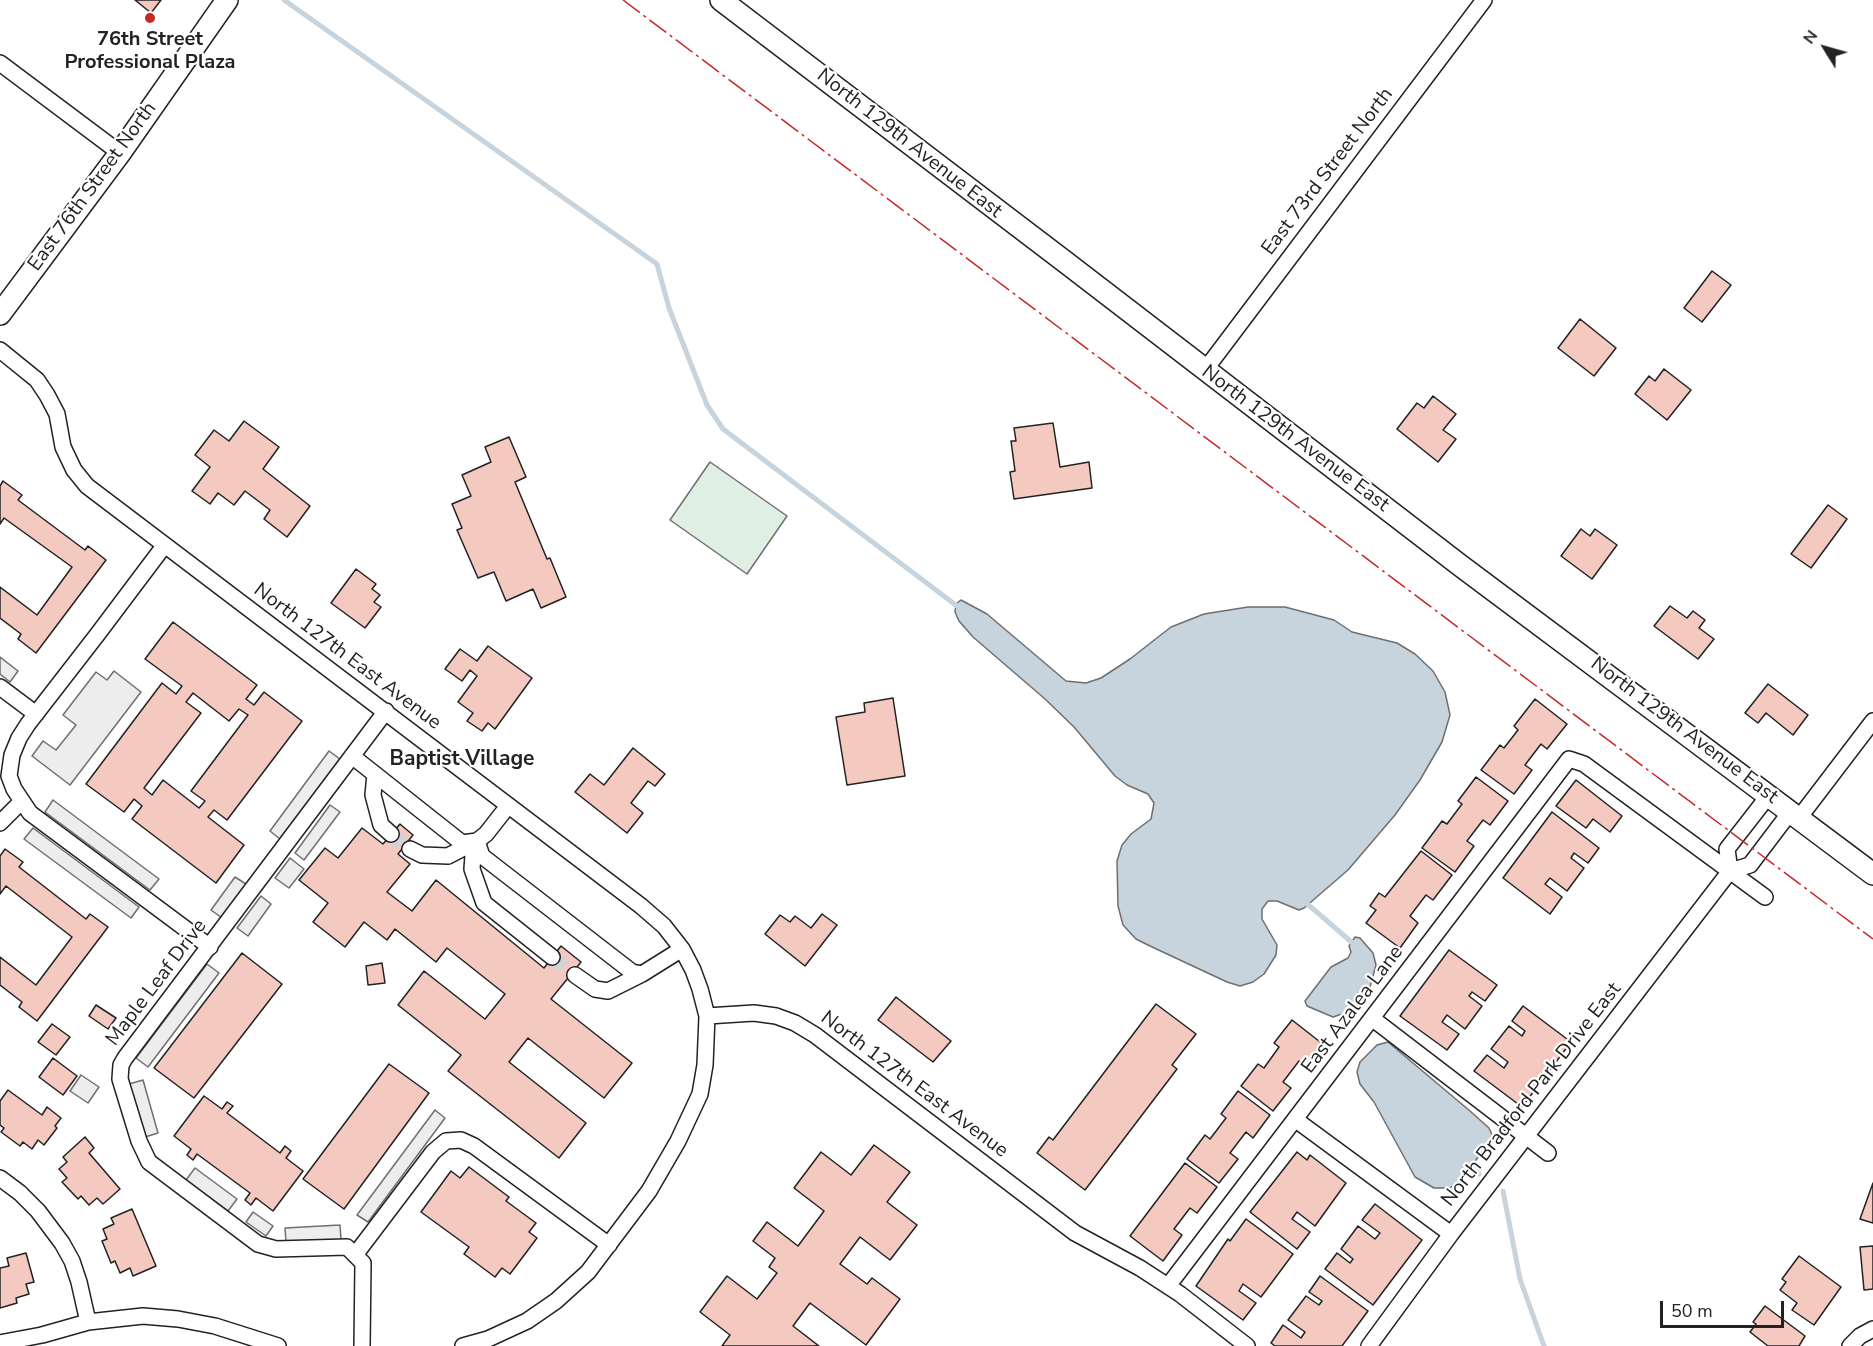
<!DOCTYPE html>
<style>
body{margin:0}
#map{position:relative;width:1873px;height:1346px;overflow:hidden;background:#fff;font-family:"Nunito Sans",sans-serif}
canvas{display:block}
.north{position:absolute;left:1795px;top:18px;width:60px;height:60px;-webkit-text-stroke:4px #fff;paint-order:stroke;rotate:307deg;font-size:16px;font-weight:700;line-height:24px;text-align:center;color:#222}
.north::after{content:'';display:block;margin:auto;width:21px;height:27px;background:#222;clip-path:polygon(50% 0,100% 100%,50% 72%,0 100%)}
.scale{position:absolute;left:1660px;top:1301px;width:124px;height:27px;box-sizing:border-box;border:3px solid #222;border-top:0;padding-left:8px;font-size:18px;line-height:21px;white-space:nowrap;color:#222;-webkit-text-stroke:4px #fff;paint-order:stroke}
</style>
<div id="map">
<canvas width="1873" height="1346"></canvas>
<div class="north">N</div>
<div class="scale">50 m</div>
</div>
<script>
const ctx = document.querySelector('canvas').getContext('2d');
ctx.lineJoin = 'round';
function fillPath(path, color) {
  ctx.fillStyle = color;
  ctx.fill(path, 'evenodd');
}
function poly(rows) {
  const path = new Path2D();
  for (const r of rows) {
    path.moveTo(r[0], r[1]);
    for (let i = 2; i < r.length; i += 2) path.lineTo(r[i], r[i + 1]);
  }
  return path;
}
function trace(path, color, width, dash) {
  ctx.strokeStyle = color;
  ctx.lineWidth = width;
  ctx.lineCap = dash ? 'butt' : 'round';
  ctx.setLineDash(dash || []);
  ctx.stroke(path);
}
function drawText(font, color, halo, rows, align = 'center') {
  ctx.font = font + ' "Nunito Sans",sans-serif';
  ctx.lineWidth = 4.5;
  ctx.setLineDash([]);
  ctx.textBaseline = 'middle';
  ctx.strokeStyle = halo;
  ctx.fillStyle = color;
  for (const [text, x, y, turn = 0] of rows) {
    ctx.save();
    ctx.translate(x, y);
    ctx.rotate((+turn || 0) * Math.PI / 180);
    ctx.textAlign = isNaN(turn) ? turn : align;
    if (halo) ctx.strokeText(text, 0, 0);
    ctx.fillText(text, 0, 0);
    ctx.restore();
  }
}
const green = poly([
 [710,462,787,516,747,574,670,520,710,462]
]);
const parking = poly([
 [0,657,18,671,10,682,0,674,0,657],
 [114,671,141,692,70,785,32,756,43,741,56,750,76,725,63,715,96,672,107,680,114,671],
 [329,751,340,759,280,839,270,831,329,751],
 [53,800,159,879,150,890,45,812,53,800],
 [330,805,340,812,304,860,295,853,330,805],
 [33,828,139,907,131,918,24,839,33,828],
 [290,858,304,869,289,888,275,878,290,858],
 [235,877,246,884,222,918,211,910,235,877],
 [261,896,271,904,248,936,237,928,261,896],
 [207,964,219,973,148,1067,136,1058,207,964],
 [81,1075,99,1087,88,1103,70,1091,81,1075],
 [143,1080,158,1133,145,1137,129,1084,143,1080],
 [435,1110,445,1118,368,1222,357,1215,435,1110],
 [195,1168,237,1199,228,1211,186,1180,195,1168],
 [253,1212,273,1226,266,1236,246,1222,253,1212],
 [340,1225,341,1240,286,1242,285,1228,340,1225]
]);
const water = poly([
 [961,600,987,614,1066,681,1086,683,1101,678,1130,659,1171,627,1204,614,1248,607,1285,607,1334,620,1352,632,1397,643,1415,654,1433,671,1445,692,1450,715,1442,742,1420,780,1395,815,1348,870,1304,908,1299,910,1277,901,1268,901,1262,909,1262,919,1277,945,1276,955,1264,974,1253,982,1240,986,1227,982,1150,946,1136,939,1123,925,1118,906,1117,861,1122,845,1131,834,1151,819,1154,803,1148,794,1127,785,1115,776,1074,727,1045,699,973,637,959,621,955,612,956,604,961,600],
 [1355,937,1360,938,1373,953,1376,965,1370,987,1364,996,1351,1011,1333,1017,1307,1006,1305,1001,1331,967,1348,958,1351,952,1349,946,1355,937],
 [1388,1042,1470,1111,1489,1128,1493,1137,1459,1183,1450,1188,1434,1188,1415,1177,1374,1102,1360,1084,1357,1072,1360,1062,1377,1045,1388,1042]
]);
const stream = poly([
 [284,0,657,264,669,308,707,405,723,429,961,609],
 [1304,901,1356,946],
 [1467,1164,1479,1174],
 [1503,1191,1520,1279,1544,1346]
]);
const building = poly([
 [135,0,161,0,151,13,135,0],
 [1712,271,1731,285,1702,322,1684,308,1712,271],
 [1580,319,1616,348,1594,376,1558,348,1580,319],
 [1664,369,1691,390,1667,420,1635,394,1649,376,1655,381,1664,369],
 [1433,396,1456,414,1443,430,1456,439,1438,462,1397,429,1417,403,1424,408,1433,396],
 [244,421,279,447,263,469,310,506,287,537,264,519,270,510,245,491,234,505,218,493,210,504,192,491,210,467,195,455,214,430,229,441,244,421],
 [1053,423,1060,467,1089,462,1092,488,1014,499,1010,472,1015,471,1011,441,1016,441,1014,428,1053,423],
 [509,437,526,477,515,482,547,559,550,558,566,597,541,608,533,589,506,601,494,572,478,578,457,530,462,528,452,504,471,496,462,475,491,462,485,447,509,437],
 [3,481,22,495,18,500,85,550,88,546,106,560,36,653,18,639,21,634,0,618,0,587,37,615,72,567,4,518,0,524,0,486,3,481],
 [1828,505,1847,519,1811,568,1791,554,1828,505],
 [1581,529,1590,536,1595,529,1617,545,1592,579,1561,556,1581,529],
 [356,569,376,584,372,589,380,595,374,602,381,607,365,628,331,603,356,569],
 [1670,606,1687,618,1693,611,1705,620,1699,628,1714,639,1698,659,1654,626,1670,606],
 [173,622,257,685,246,699,254,705,264,692,302,721,227,820,214,810,208,817,244,845,216,883,132,819,142,806,134,799,124,812,86,784,162,683,176,694,182,686,145,659,173,622],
 [193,693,229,721,239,709,248,715,191,791,205,801,199,808,163,780,152,795,144,788,201,713,186,702,193,693],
 [488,646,532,678,495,729,488,723,482,731,467,721,473,713,458,702,477,676,470,670,462,681,445,669,460,649,477,661,488,646],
 [1768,684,1808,715,1793,735,1766,713,1758,723,1745,713,1768,684],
 [893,698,905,776,847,785,836,717,865,712,864,703,893,698],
 [1535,699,1567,724,1547,749,1541,744,1525,765,1532,770,1514,794,1481,770,1500,745,1504,748,1518,730,1514,726,1535,699],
 [633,748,665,774,655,786,648,781,631,803,643,813,627,833,575,792,590,774,604,785,633,748],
 [1476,777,1508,801,1490,825,1483,820,1467,841,1474,846,1455,872,1422,848,1442,821,1447,824,1462,804,1458,801,1476,777],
 [1576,780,1622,816,1610,832,1593,819,1586,828,1556,806,1576,780],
 [1552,812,1599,848,1588,863,1574,853,1571,858,1584,868,1567,891,1550,878,1545,884,1562,897,1550,914,1503,878,1552,812],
 [400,824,413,835,398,854,410,864,387,892,412,911,436,880,544,968,561,946,581,962,551,999,632,1063,604,1098,528,1038,509,1062,586,1123,559,1158,448,1071,461,1055,398,1005,424,971,485,1019,505,994,447,948,436,962,395,929,387,940,364,922,345,947,313,922,328,903,299,880,325,848,338,858,362,828,383,844,400,824],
 [5,849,23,862,19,867,86,919,90,914,108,927,37,1021,19,1007,22,1002,0,985,0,957,36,985,72,937,6,886,0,894,0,856,5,849],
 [1421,851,1452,875,1433,900,1426,895,1410,916,1418,923,1400,948,1366,923,1376,910,1370,906,1379,893,1385,897,1421,851],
 [822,914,837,925,805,966,765,934,780,915,790,922,795,916,811,928,822,914],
 [1449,950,1497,985,1485,1001,1472,992,1469,996,1482,1006,1465,1029,1447,1015,1442,1022,1459,1034,1447,1050,1400,1016,1449,950],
 [242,953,282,984,194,1098,154,1068,242,953],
 [382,963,385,983,368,985,366,966,382,963],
 [896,997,951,1041,933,1062,878,1020,896,997],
 [1156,1004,1196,1034,1172,1065,1177,1069,1085,1190,1037,1153,1049,1137,1053,1140,1156,1004],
 [96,1005,116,1018,108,1029,89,1016,96,1005],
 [1523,1006,1571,1042,1522,1107,1474,1071,1487,1055,1504,1068,1508,1062,1491,1049,1509,1026,1522,1036,1525,1031,1512,1021,1523,1006],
 [1292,1020,1324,1045,1307,1067,1299,1061,1283,1082,1291,1088,1273,1111,1241,1086,1258,1064,1264,1068,1279,1047,1274,1043,1292,1020],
 [52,1024,70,1037,56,1055,38,1042,52,1024],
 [53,1058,77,1076,63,1095,39,1077,53,1058],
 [389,1064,429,1093,344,1209,303,1179,389,1064],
 [8,1090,42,1115,47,1107,61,1118,55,1126,57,1128,44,1145,38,1140,32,1149,23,1142,20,1146,1,1132,4,1128,0,1125,0,1101,8,1090],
 [1238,1091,1270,1115,1253,1138,1246,1132,1230,1153,1238,1159,1219,1183,1187,1159,1205,1135,1210,1139,1226,1118,1221,1114,1238,1091],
 [204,1096,222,1109,227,1102,233,1106,227,1113,280,1153,285,1146,291,1151,286,1158,303,1171,273,1211,256,1198,251,1205,245,1200,250,1193,197,1154,193,1160,187,1155,191,1149,174,1136,204,1096],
 [85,1137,94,1148,89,1153,120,1189,103,1204,97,1198,89,1205,81,1196,78,1199,62,1182,67,1178,59,1169,67,1162,63,1157,85,1137],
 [874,1145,910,1172,887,1202,917,1225,890,1260,860,1237,840,1264,867,1284,872,1278,900,1299,866,1345,810,1303,793,1326,819,1346,722,1346,730,1335,700,1312,727,1276,757,1299,777,1273,769,1267,775,1258,753,1241,767,1222,798,1246,824,1211,794,1188,821,1152,851,1175,874,1145],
 [1297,1152,1307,1160,1310,1155,1346,1183,1315,1226,1297,1212,1292,1219,1310,1232,1297,1249,1250,1212,1297,1152],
 [1185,1163,1217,1187,1197,1213,1190,1208,1174,1229,1182,1235,1163,1261,1130,1236,1185,1163],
 [469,1167,509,1197,506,1201,536,1223,529,1232,537,1238,510,1274,502,1268,495,1277,464,1254,469,1247,421,1212,451,1171,460,1178,469,1167],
 [1873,1183,1873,1223,1860,1219,1873,1183],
 [1375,1204,1422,1240,1373,1305,1325,1269,1337,1253,1350,1263,1353,1259,1341,1249,1358,1226,1375,1239,1380,1233,1362,1220,1375,1204],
 [132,1209,156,1266,133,1276,130,1268,120,1273,115,1261,111,1263,102,1241,107,1239,103,1229,114,1224,111,1218,132,1209],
 [1246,1219,1293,1254,1261,1297,1243,1284,1239,1291,1256,1303,1243,1320,1196,1286,1228,1239,1230,1241,1246,1219],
 [1873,1246,1873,1289,1864,1290,1860,1247,1873,1246],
 [26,1253,34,1282,26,1284,29,1294,16,1298,17,1303,0,1308,0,1268,9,1266,7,1258,26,1253],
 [1799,1256,1841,1287,1814,1325,1792,1310,1797,1303,1780,1290,1786,1282,1782,1279,1799,1256],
 [1320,1276,1368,1311,1342,1346,1275,1346,1271,1343,1283,1325,1301,1338,1305,1332,1288,1320,1306,1296,1319,1305,1322,1301,1309,1292,1320,1276],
 [1765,1306,1805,1336,1799,1346,1768,1346,1750,1332,1756,1324,1753,1322,1765,1306]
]);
const streetTunnel = poly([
 [391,834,410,849],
 [552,957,575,975]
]);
const street = poly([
 [0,63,120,153],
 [0,350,37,380,47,395,57,414,63,447,74,470,87,486,641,906,664,926,682,949,693,970,700,989,707,1016,705,1065,700,1094,678,1141,649,1191,588,1272,556,1301,527,1321,488,1339,463,1346],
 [1205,370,1484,0],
 [0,687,36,714],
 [352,756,462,843,477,841,486,834,508,806],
 [375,774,373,795,381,825,391,834],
 [22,801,30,813,210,947],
 [1799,818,1873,721],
 [0,823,22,801,14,789,9,776,12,755,19,738,28,724,97,635,164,546],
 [474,842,472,869,484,903,552,957],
 [410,849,422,855,448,856,477,841,482,856,632,972,642,974,682,949],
 [1730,871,1727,849,1769,795],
 [575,975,595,989,608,991,642,974],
 [707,1016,754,1013,776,1016,795,1023,815,1035,1075,1233,1140,1268,1180,1294,1247,1346],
 [1373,1019,1548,1153],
 [1296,1120,1451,1234],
 [0,1178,20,1193,38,1211,62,1243,72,1261,79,1282,88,1322],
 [355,1255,433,1152,446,1141,461,1140,474,1146,609,1245],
 [1168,1286,1569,759,1584,764,1765,897],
 [0,1343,42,1335,88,1322,143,1316,178,1319,215,1326,278,1346],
 [362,1346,363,1263,347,1247,276,1249,258,1244,149,1162,139,1141,120,1079,121,1065,125,1058,386,711],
 [1369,1346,1451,1234,1730,871,1750,865,1791,811],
 [1850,1346,1860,1336,1873,1329]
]);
const secondary = poly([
 [721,0,1064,261,1461,566,1873,874],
 [0,314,120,153,227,0]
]);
const power = poly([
 [623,0,1873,939]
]);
const markers = [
 [150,18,6,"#c62828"]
];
const poiNames = [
 ["76th Street",150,40],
 ["Professional Plaza",150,63]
];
const streetNames = [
 ["North 129th Avenue East",909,144,38],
 ["East 73rd Street North",1328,172,-53],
 ["East 76th Street North",93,187,-54],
 ["North 129th Avenue East",1295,439,37],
 ["North 127th East Avenue",347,657,37],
 ["North 129th Avenue East",1684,731,37],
 ["Maple Leaf Drive",157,983,-53],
 ["East Azalea Lane",1353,1010,-53],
 ["North 127th East Avenue",914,1085,37],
 ["North Bradford Park Drive East",1532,1095,-52]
];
const neighbourhoodNames = [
 ["Baptist Village",462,760]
];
fillPath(green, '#e0efe3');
trace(green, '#6f6f6f', 1.5);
fillPath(parking, '#ededed');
trace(parking, '#6f6f6f', 1.5);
fillPath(water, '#c7d3dd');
trace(water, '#6f6f6f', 1.5);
trace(stream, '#c7d3dd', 5);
fillPath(building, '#f3c9c0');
trace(building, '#222', 1.5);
trace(streetTunnel, '#d3d3d3', 15, [15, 8]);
trace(street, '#222', 18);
trace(secondary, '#222', 24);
trace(street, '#fff', 15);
trace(secondary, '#fff', 21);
trace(power, '#c62828', 1.5, [21, 4.5, 3, 4.5]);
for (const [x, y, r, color] of markers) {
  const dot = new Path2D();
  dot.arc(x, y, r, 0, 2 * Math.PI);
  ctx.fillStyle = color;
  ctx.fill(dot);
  trace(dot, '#fff', 2);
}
drawText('bold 20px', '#222', '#fff', poiNames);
drawText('20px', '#222', '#fff', streetNames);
drawText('bold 21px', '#222', '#fff', neighbourhoodNames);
</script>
